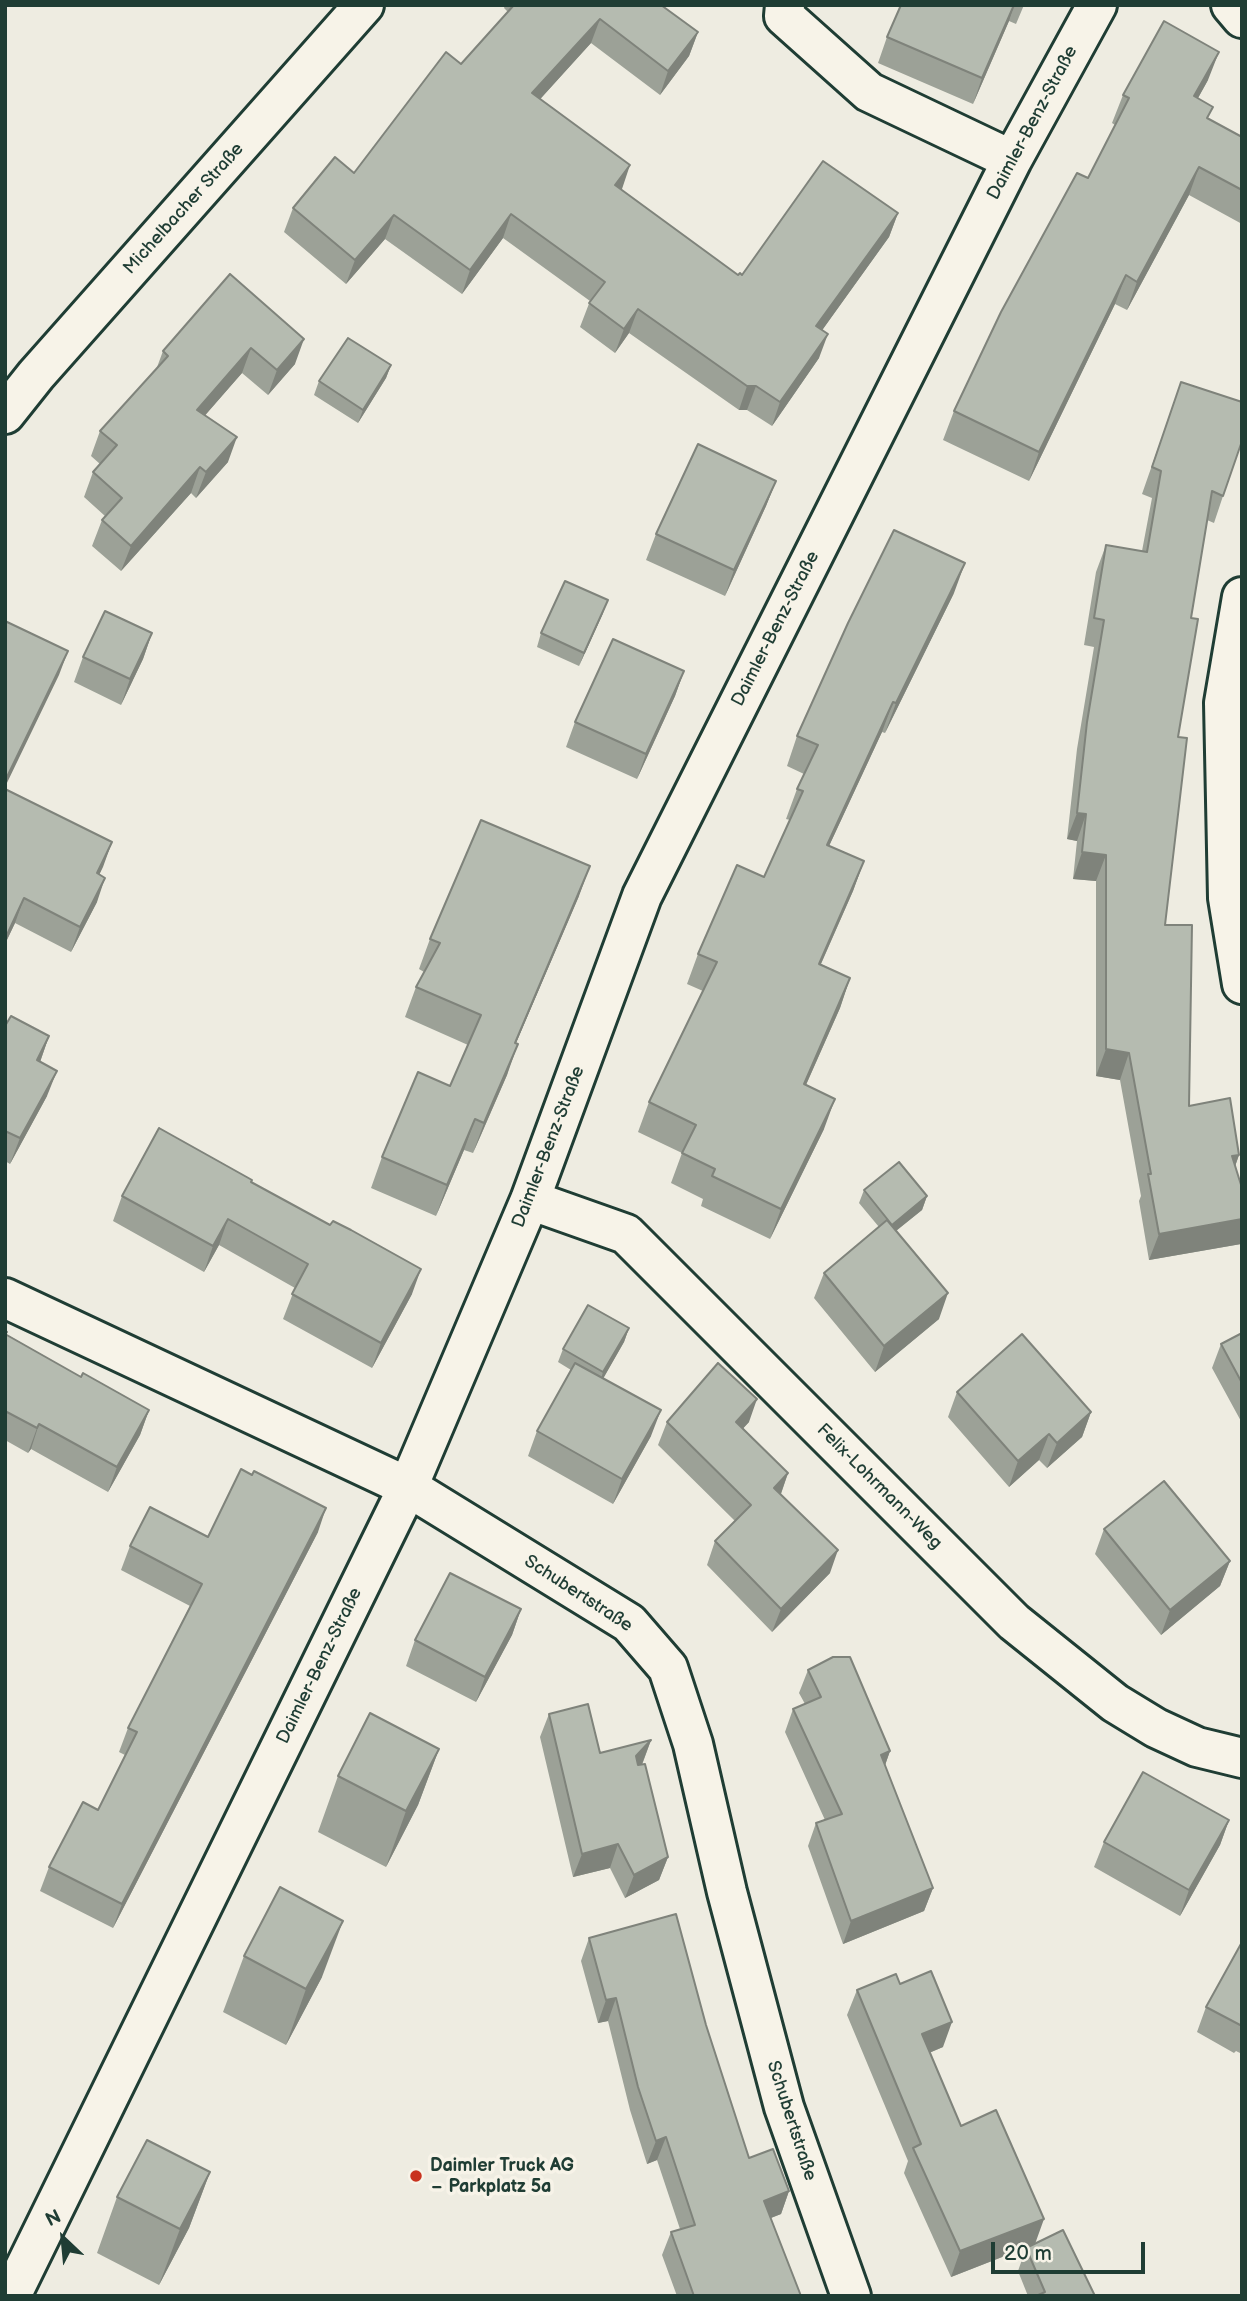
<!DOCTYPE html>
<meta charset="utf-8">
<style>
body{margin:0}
#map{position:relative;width:1247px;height:2301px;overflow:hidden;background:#eeece1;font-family:"Balsamiq Sans",sans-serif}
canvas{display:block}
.frame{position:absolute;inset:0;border:7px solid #1f3d34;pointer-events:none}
.north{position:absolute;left:28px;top:2203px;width:70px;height:70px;-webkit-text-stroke:5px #f7f3e8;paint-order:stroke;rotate:334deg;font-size:19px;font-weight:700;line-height:28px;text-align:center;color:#1f3d34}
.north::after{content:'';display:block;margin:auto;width:24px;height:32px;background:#1f3d34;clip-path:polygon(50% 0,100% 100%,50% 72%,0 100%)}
.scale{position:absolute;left:991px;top:2242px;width:154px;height:32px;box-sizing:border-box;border:4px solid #1f3d34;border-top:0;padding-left:9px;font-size:21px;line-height:24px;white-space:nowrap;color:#1f3d34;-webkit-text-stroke:5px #f7f3e8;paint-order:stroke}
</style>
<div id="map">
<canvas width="1247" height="2301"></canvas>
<div class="frame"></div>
<div class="north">N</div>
<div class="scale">20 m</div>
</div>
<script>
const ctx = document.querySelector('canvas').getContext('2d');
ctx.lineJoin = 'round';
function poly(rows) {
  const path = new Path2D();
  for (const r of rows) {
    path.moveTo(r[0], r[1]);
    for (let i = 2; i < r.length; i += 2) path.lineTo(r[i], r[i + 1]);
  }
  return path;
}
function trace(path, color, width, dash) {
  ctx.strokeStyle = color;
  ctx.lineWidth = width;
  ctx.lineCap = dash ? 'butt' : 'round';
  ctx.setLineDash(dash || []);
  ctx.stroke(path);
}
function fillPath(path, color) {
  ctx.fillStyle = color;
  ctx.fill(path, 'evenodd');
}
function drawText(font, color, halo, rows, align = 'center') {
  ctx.font = font + ' "Balsamiq Sans",sans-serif';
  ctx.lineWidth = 7;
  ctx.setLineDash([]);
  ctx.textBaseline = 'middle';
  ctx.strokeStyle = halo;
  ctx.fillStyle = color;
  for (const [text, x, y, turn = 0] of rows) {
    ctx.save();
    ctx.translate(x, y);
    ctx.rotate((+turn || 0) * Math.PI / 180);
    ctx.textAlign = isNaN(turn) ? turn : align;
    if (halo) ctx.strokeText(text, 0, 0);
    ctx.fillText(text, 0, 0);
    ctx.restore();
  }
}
const minor = poly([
 [785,5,784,16,869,92,1012,160],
 [1231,5,1242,18],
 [1242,597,1224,703,1228,898,1242,984],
 [530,1200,626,1234,1014,1622,1115,1703,1156,1728,1197,1747,1242,1758],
 [5,1298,408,1487,629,1623,668,1668,693,1744,727,1892,784,2107,851,2296],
 [11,2296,408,1487,530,1200,642,896,1012,160,1097,5]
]);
const major = poly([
 [5,414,36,375,364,5]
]);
const wall = poly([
 [505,5,661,5,698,32,689,56,660,95,591,43,540,99,621,189,738,275,742,275,898,213,889,237,822,330,819,358,772,426,747,410,739,410,629,333,615,353,580,327,590,301,503,238,462,294,385,239,346,284,284,232,293,208,354,173,461,64,508,12,504,8],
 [901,5,1024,5,1016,24,1009,21,973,104,878,63,887,37],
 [1208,80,1198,98,1208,119,1242,137,1242,224,1189,195,1127,310,1115,304,1029,481,943,440,954,411,1088,178,1115,125,1112,123,1123,95],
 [230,274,295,364,268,395,242,373,205,415,228,462,196,498,191,493,121,571,92,546,102,520,105,516,84,497,93,472,100,464,91,456,100,431,156,370,163,351],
 [391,365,386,378,358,423,314,395,319,381],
 [1181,382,1223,496,1214,523,1207,520,1191,618,1178,737,1165,925,1189,1106,1239,1155,1235,1166,1241,1244,1149,1260,1139,1201,1141,1196,1120,1080,1096,1076,1096,881,1073,879,1077,841,1067,839,1077,749,1094,647,1084,645,1096,572,1106,545,1142,551,1152,498,1142,494],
 [776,481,766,506,725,596,646,560,656,534],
 [954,593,885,733,882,732,829,846,864,861,853,891,821,964,850,978,840,1008,806,1085,824,1129,770,1239,701,1206,703,1199,671,1183,682,1153,638,1132,649,1102,703,991,687,984,698,954,764,877,790,820,786,819,797,789,804,774,787,766,797,736],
 [603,613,579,666,537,647,541,633],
 [152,633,143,659,121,705,74,682,83,657],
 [684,671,675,696,637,779,566,747,575,722],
 [5,789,112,842,99,875,97,902,71,952,15,923,5,944],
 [579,896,516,1043,507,1075,481,1135,473,1153,464,1150,436,1216,371,1188,382,1157,450,1086,468,1045,405,1017,416,987,424,972,419,969,430,939],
 [5,1026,49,1036,40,1062,47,1096,10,1164,5,1161],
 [251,1182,412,1294,372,1368,283,1319,295,1288,219,1245,204,1272,113,1221,122,1196],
 [864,1190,927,1196,922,1210,896,1231,939,1319,875,1372,814,1298,824,1273,879,1227,859,1203],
 [629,1328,624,1342,603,1378,651,1436,613,1504,528,1456,537,1431,571,1370,558,1362,563,1349],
 [5,1331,6,1334,81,1377,149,1410,140,1435,108,1492,31,1449,28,1453,5,1440],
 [1242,1333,1242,1423,1212,1368,1221,1344],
 [957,1392,1091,1412,1082,1437,1047,1468,1039,1460,1009,1487,948,1417],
 [667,1422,749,1422,743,1428,788,1473,781,1494,830,1573,772,1632,707,1565,715,1541,735,1521,658,1445],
 [1104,1529,1230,1561,1220,1586,1161,1635,1095,1554],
 [318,1532,113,1928,40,1891,49,1867,98,1810,125,1755,119,1752,128,1728,190,1606,121,1570,130,1546,208,1537],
 [521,1609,512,1635,476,1702,406,1666,415,1640],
 [808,1670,890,1751,885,1765,933,1888,924,1911,843,1944,808,1846,816,1823,825,1820,785,1732,793,1709,805,1704,799,1693],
 [549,1714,600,1753,651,1740,642,1765,668,1857,659,1880,625,1898,610,1868,573,1877,540,1737],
 [439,1749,418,1805,386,1867,318,1832,338,1776],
 [1229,1820,1220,1845,1180,1916,1094,1867,1104,1842],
 [589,1938,706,2025,749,2158,789,2191,781,2214,771,2218,801,2296,677,2296,662,2255,671,2232,680,2229,657,2160,647,2164,630,2110,608,2021,598,2023,581,1961],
 [1242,1942,1242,2054,1236,2051,1234,2053,1197,2032,1206,2007],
 [244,1956,322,1977,286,2045,223,2012],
 [900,1984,943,2047,929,2053,961,2126,1035,2244,1095,2296,1028,2296,1018,2271,1026,2248,1028,2247,951,2277,904,2173,908,2161,847,2015,857,1990],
 [210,2172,189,2228,159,2285,97,2253,117,2197]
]);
const shadedWall = poly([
 [1014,5,1009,21,973,104,982,78],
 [600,19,591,43,524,117,532,93],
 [698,32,689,56,660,95,668,71],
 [1219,52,1208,80,1183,125,1194,96],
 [630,165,622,189,607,209,615,185],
 [1199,167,1189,195,1127,310,1137,282],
 [898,213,889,237,808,350,816,326],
 [511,214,503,238,462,294,470,270],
 [394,215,385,239,346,284,355,260],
 [1126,275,1115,304,1029,481,1039,452],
 [638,309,629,333,615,353,624,329],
 [828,334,819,358,772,426,780,402],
 [304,339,295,364,268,395,277,370],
 [251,348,242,373,188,435,197,410],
 [391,365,386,378,358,423,363,410],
 [747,386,756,386,747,410,739,410],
 [237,437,228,462,196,498,206,472],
 [200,467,191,493,121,571,131,546],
 [776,481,766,506,725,596,734,570],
 [965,563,954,593,885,733,896,703],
 [608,600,603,613,579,666,584,653],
 [152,633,143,659,121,705,130,679],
 [68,651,59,675,5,787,5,781],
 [684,671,675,696,637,779,646,754],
 [893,702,882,732,816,874,827,845],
 [1077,813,1086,814,1077,841,1067,839],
 [112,842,103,867,88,898,97,873],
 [1082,852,1106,855,1096,881,1073,879],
 [864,861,853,891,808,993,819,964],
 [590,866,579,896,503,1073,515,1043],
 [105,878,97,902,71,952,80,927],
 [24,898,15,923,5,944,5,939],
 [850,978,840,1008,793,1114,804,1084],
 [49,1036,40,1062,37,1060],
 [518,1044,507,1075,473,1153,484,1123],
 [1106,1049,1129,1053,1120,1080,1096,1076],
 [57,1071,47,1096,10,1164,20,1138],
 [835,1099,824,1129,770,1239,781,1209],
 [475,1119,464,1150,436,1216,447,1185],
 [1239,1155,1230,1181,1232,1156],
 [927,1196,922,1210,887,1238,892,1225],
 [228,1219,219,1245,204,1272,213,1246],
 [1242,1219,1241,1244,1149,1260,1159,1234],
 [421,1269,412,1294,372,1368,381,1343],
 [948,1293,939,1319,875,1372,884,1346],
 [629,1328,624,1342,599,1386,603,1372],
 [757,1399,749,1422,728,1445,736,1422],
 [149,1410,140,1435,108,1492,117,1467],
 [661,1410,651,1436,613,1504,622,1479],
 [1091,1412,1082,1437,1047,1468,1057,1443],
 [39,1424,31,1449,28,1453,37,1428],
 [1049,1434,1039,1460,1009,1487,1018,1461],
 [788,1473,780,1496,774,1488],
 [326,1508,318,1532,113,1928,122,1904],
 [838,1550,830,1573,772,1632,781,1609],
 [1230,1561,1220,1586,1161,1635,1170,1610],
 [521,1609,512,1635,476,1702,485,1677],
 [651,1740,642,1764,627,1779,636,1756],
 [439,1749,418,1805,386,1867,406,1811],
 [890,1751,882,1774,881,1755],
 [1229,1820,1220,1845,1180,1916,1189,1890],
 [618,1844,610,1868,573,1877,582,1854],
 [668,1857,659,1880,625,1898,634,1875],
 [933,1888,924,1911,843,1944,851,1921],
 [343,1921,322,1977,286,2045,306,1989],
 [616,1998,608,2021,598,2023,606,2000],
 [952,2022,943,2047,912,2060,922,2034],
 [666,2137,657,2160,647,2164,656,2141],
 [210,2172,189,2228,159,2285,180,2229],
 [789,2191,781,2214,755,2224,764,2201],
 [1044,2219,1035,2244,951,2277,960,2251]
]);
const building = poly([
 [514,5,661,5,698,32,668,71,600,19,532,93,630,165,615,185,738,275,740,273,742,275,823,161,898,213,816,326,828,334,780,402,756,386,747,386,638,309,624,329,589,303,605,282,511,214,470,270,394,215,355,260,293,208,335,157,354,173,446,52,461,64,514,5],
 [901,5,1014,5,982,78,887,37,901,5],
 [1164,21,1219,52,1194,96,1213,107,1207,118,1242,137,1242,190,1199,167,1137,282,1126,275,1039,452,954,411,1001,312,1077,173,1088,178,1129,98,1123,95,1164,21],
 [230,274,304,339,277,370,251,348,197,410,237,437,206,472,200,467,131,546,102,520,122,498,93,472,117,445,100,431,168,356,163,351,230,274],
 [348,338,391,365,363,410,319,381,348,338],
 [1181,382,1242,402,1242,441,1223,496,1212,491,1191,618,1198,619,1178,737,1187,738,1165,925,1192,925,1189,1106,1230,1098,1239,1155,1232,1156,1242,1188,1242,1219,1159,1234,1148,1174,1151,1174,1129,1053,1106,1049,1106,855,1082,852,1086,814,1077,813,1087,722,1104,620,1094,618,1106,545,1147,552,1161,471,1152,467,1181,382],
 [698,444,776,481,734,570,656,534,698,444],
 [894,530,965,563,896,703,893,702,827,845,864,861,819,964,850,978,804,1084,835,1099,781,1209,712,1176,715,1169,682,1153,696,1125,649,1102,717,962,698,954,737,865,764,877,803,791,797,789,818,745,797,736,848,623,894,530],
 [565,581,608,600,584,653,541,633,565,581],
 [105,611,152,633,130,679,83,657,105,611],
 [5,621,68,651,5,781,5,621],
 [613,639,684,671,646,754,575,722,613,639],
 [5,789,112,842,97,873,105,878,80,927,24,898,5,939,5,789],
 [481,820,590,866,515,1043,518,1044,492,1104,484,1123,475,1119,447,1185,382,1157,418,1072,450,1086,481,1015,416,987,440,943,430,939,481,820],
 [11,1016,49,1036,37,1060,57,1071,20,1138,5,1131,5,1026,11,1016],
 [159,1128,252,1180,251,1182,330,1225,333,1221,351,1230,421,1269,381,1343,292,1294,308,1264,228,1219,213,1246,122,1196,159,1128],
 [899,1162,927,1196,892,1225,864,1190,899,1162],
 [887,1220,948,1293,884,1346,824,1273,887,1220],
 [588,1305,629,1328,603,1372,563,1349,588,1305],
 [5,1331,7,1332,5,1334,81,1377,83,1373,149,1410,117,1467,39,1424,37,1428,5,1411,5,1331],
 [1242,1333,1242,1383,1221,1344,1242,1333],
 [1022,1334,1091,1412,1057,1443,1049,1434,1018,1461,957,1392,1022,1334],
 [575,1363,661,1410,622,1479,537,1431,575,1363],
 [718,1363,757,1399,736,1422,788,1473,774,1488,838,1550,781,1609,715,1541,751,1505,667,1422,718,1363],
 [241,1469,252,1475,254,1471,326,1508,122,1904,49,1867,83,1802,98,1810,137,1732,128,1728,202,1584,130,1546,150,1507,208,1537,241,1469],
 [1164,1481,1230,1561,1170,1610,1104,1529,1164,1481],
 [450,1573,521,1609,485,1677,415,1640,450,1573],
 [833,1657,850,1657,890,1751,881,1755,933,1888,851,1921,816,1823,842,1814,793,1709,821,1697,808,1670,833,1657],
 [588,1704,600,1753,651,1740,636,1756,638,1765,645,1764,668,1857,634,1875,618,1844,582,1854,549,1714,588,1704],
 [370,1713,439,1749,406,1811,338,1776,370,1713],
 [1143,1772,1229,1820,1189,1890,1104,1842,1143,1772],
 [280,1887,343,1921,306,1989,244,1956,280,1887],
 [676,1914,706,2025,749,2158,773,2149,789,2191,764,2201,801,2296,694,2296,671,2232,695,2225,666,2137,656,2141,638,2087,616,1998,606,2000,589,1938,676,1914],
 [1242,1942,1242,2026,1206,2007,1242,1942],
 [931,1971,952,2022,922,2034,961,2126,996,2110,1044,2219,960,2251,913,2148,921,2144,857,1990,896,1974,900,1984,931,1971],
 [147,2140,210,2172,180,2229,117,2197,147,2140],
 [1063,2230,1095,2296,1036,2296,1045,2292,1026,2248,1063,2230]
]);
const markers = [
 [416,2176,7,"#c8321e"]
];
const streetNames = [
 ["Daimler-Benz-Straße",1033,123,-62],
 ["Michelbacher Straße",184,209,-48],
 ["Daimler-Benz-Straße",776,629,-63],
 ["Daimler-Benz-Straße",549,1147,-69],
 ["Felix-Lohrmann-Weg",879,1487,45],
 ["Schubertstraße",578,1594,33],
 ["Daimler-Benz-Straße",320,1666,-64],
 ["Schubertstraße",791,2121,72]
];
const poiNames = [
 ["Daimler Truck AG",430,2166],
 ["− Parkplatz 5a",430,2187]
];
trace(minor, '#1f3d34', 44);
trace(major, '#1f3d34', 44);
trace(minor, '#f7f3e8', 38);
trace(major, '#f7f3e8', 38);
fillPath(wall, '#9ca197');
fillPath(shadedWall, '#7f837b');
fillPath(building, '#b5bbb0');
trace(building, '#7f837b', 2);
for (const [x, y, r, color] of markers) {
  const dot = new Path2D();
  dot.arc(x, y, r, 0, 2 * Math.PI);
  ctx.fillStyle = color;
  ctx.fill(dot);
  trace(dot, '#f7f3e8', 2.5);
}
drawText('18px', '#1f3d34', '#f7f3e8', streetNames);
drawText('bold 18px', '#1f3d34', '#f7f3e8', poiNames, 'left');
</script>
